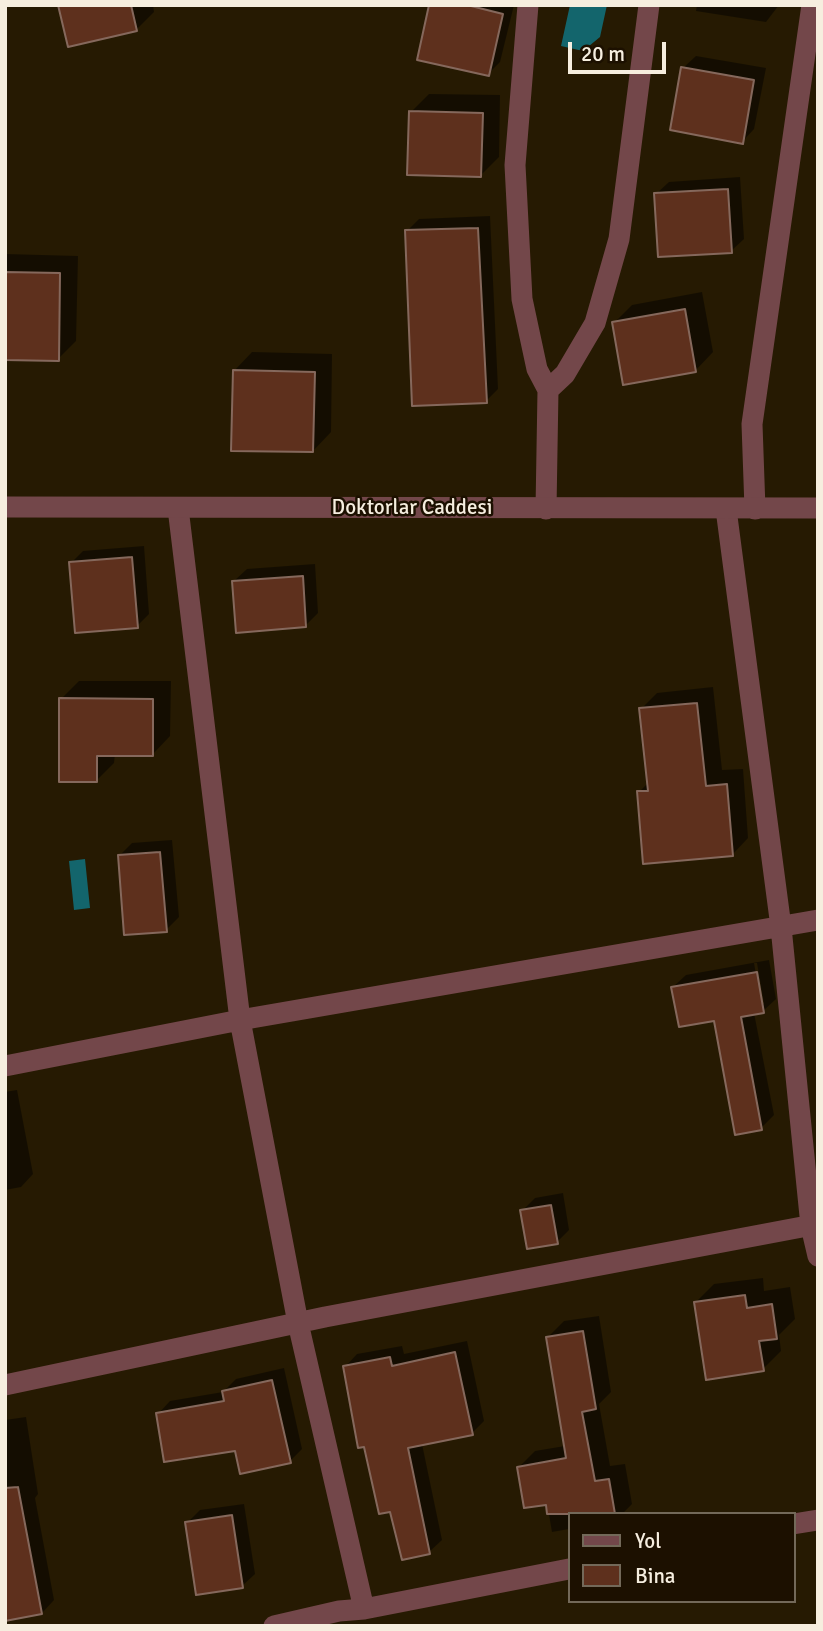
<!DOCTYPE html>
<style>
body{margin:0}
#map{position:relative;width:823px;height:1631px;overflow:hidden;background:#261a02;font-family:Signika,sans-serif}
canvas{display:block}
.frame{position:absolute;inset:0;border:7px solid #f6eedf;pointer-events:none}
.legend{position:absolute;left:568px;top:1512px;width:228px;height:91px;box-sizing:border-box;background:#1c1000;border:2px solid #736959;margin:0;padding:9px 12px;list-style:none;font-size:21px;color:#f6eedf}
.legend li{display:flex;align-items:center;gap:14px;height:35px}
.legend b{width:35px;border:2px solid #736959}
.scale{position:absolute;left:568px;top:42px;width:98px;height:32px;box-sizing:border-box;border:4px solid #f6eedf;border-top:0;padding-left:9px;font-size:21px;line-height:24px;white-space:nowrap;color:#f6eedf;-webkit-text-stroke:5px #1c1000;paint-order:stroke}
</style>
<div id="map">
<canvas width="823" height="1631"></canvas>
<div class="frame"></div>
<ul class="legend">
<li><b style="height:9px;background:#73474a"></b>Yol</li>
<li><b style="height:19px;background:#5e301d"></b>Bina</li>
</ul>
<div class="scale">20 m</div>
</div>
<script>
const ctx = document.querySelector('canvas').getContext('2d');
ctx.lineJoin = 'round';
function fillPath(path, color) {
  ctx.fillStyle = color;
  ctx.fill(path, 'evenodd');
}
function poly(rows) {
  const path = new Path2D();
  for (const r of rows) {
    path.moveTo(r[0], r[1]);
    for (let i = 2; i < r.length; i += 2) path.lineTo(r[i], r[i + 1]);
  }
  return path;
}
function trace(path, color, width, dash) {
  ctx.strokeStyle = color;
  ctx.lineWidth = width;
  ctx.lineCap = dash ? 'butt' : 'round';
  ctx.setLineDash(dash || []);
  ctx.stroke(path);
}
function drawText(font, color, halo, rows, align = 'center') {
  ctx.font = font + ' Signika,sans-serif';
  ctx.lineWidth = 5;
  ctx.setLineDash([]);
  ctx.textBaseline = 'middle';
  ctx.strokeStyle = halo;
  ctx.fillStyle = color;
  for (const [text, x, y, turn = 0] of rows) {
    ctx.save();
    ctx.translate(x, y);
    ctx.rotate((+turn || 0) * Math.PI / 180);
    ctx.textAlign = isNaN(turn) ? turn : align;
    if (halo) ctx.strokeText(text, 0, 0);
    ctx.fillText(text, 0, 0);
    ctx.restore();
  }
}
const water = poly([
 [570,5,607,5,600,37,583,51,561,46],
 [85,859,90,908,74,910,69,861]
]);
const shadow = poly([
 [59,5,153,5,154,12,136,30],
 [431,5,514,5,500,62,488,74],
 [697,5,779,5,766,22,696,11],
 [696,56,766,68,754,129,742,142,683,68],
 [429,94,500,95,499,157,480,176,411,112],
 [740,177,744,239,731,251,656,194,669,182],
 [490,216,498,389,486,401,407,231,419,219],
 [5,254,78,256,76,341,58,359,5,358],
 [702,292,713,352,695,371,614,323,632,305],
 [252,352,332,354,331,432,313,451,234,371],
 [144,546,149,614,137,626,71,563,83,551],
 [315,564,318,613,306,625,234,581,247,569],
 [79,681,171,681,170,736,152,755,115,754,114,763,96,781,61,699],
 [713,687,722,770,743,769,748,838,732,855,639,792,649,782,641,709,657,693],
 [172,840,179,917,166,930,119,856,132,843],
 [769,960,776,999,763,1011,754,1013,774,1115,761,1128,715,1019,673,987,686,975],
 [754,963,757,963,764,1004,761,1004],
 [17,1090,33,1174,21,1187,5,1190,5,1092],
 [563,1193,569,1230,557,1242,522,1211,535,1198],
 [763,1278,764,1291,790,1287,795,1319,779,1335,781,1351,763,1369,696,1302,714,1284],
 [599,1316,611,1392,599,1404,610,1466,625,1464,632,1504,622,1514,569,1514,569,1529,552,1532,547,1503,519,1467,535,1451,565,1446,548,1337,564,1321],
 [467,1341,484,1421,472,1433,422,1444,442,1540,429,1552,392,1510,345,1367,357,1354,402,1346,404,1354],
 [284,1368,302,1449,290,1461,158,1414,170,1401,223,1392,236,1379],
 [26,1417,38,1494,35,1498,54,1600,42,1613,5,1619,5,1420],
 [244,1504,255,1574,242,1586,187,1523,200,1510]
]);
const building = poly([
 [58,5,131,5,137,31,68,47,58,5],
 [429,5,467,5,503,14,489,76,417,60,429,5],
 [681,67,754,80,743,144,670,130,681,67],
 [409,111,483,113,481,177,407,175,409,111],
 [728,189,732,253,658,257,654,193,728,189],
 [478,228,487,403,412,406,405,230,478,228],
 [5,272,60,273,59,361,5,360,5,272],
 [685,309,696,372,623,385,612,322,685,309],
 [233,370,315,372,313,452,231,451,233,370],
 [132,557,138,628,75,633,69,562,132,557],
 [303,576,306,627,236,633,232,581,303,576],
 [59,698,153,699,153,756,97,756,97,782,59,782,59,698],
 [697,703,706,786,727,784,733,856,643,864,637,791,648,791,639,708,697,703],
 [160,852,167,932,124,935,118,855,160,852],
 [757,972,764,1013,741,1017,762,1130,735,1135,714,1021,679,1027,671,987,757,972],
 [551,1205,558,1244,527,1249,520,1210,551,1205],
 [745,1295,747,1308,772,1304,777,1339,759,1341,764,1371,706,1380,694,1302,745,1295],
 [583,1331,596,1409,582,1412,595,1481,609,1479,615,1514,547,1514,546,1505,524,1508,517,1467,566,1458,546,1337,583,1331],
 [455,1352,473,1435,408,1448,430,1554,402,1560,390,1512,379,1514,364,1447,358,1448,343,1366,390,1357,392,1366,455,1352],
 [272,1380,291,1463,240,1474,235,1451,164,1462,156,1413,224,1401,222,1391,272,1380],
 [18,1487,42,1614,5,1621,5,1488,18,1487],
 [232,1515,243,1588,196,1595,185,1522,232,1515]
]);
const minor = poly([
 [528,5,515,165,522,299,537,369,548,390,546,509],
 [548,390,565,374,595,323,619,239,649,5],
 [178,508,240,1020,298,1323,364,1609],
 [726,509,781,927,811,1226,818,1256],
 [755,509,752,424,812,5],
 [5,1066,240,1020,818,920],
 [5,1385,325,1317,818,1224],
 [793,1524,818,1520],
 [274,1626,339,1611,364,1609,569,1569]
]);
const tertiary = poly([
 [5,507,818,508]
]);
const streetNames = [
 ["Doktorlar Caddesi",412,508]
];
fillPath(water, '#13656c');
fillPath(shadow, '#0007');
fillPath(building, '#5e301d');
trace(building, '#85685c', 2);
trace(minor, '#73474a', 21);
trace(tertiary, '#73474a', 21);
drawText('21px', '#f6eedf', '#1c1000', streetNames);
</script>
